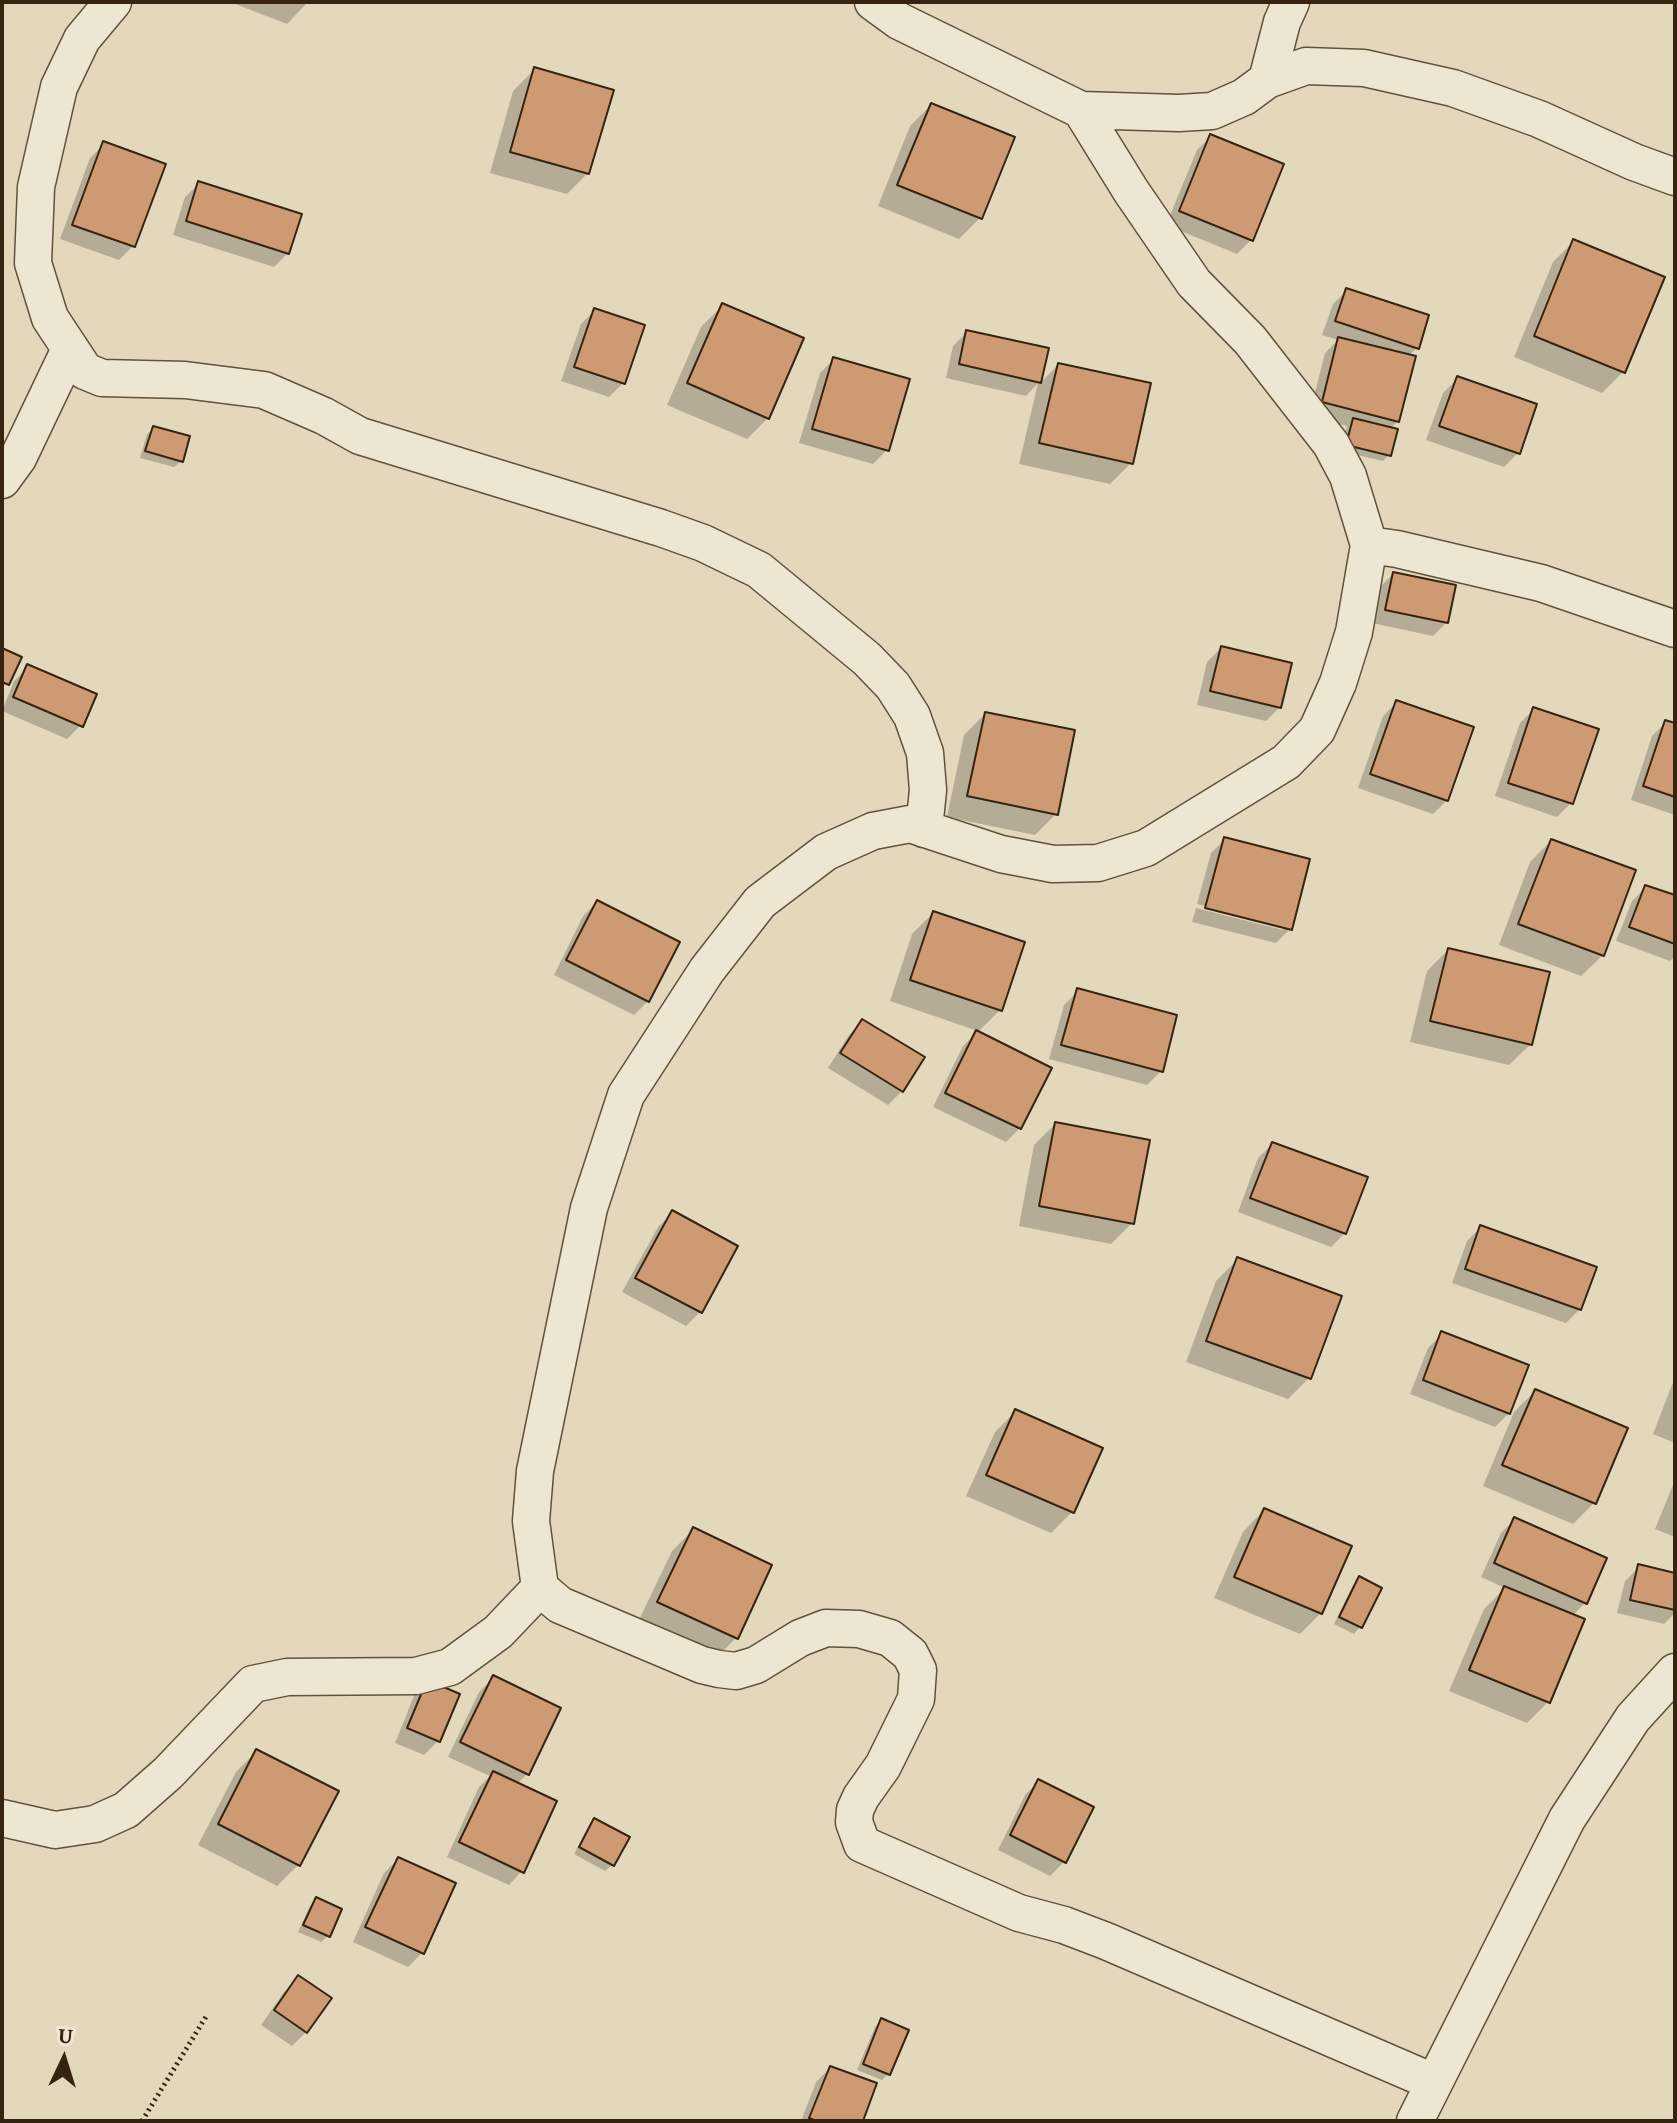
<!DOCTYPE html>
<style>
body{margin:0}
#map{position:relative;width:1677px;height:2123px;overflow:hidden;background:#e3d8bc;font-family:"Gentium Book Plus",serif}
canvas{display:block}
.frame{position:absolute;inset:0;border:4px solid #352510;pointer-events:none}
.north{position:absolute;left:24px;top:2019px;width:80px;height:80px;-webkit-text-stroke:6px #ede6d3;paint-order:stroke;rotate:4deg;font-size:22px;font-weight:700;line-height:32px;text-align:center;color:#352510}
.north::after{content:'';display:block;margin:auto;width:28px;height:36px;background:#352510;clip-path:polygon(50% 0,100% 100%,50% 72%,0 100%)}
</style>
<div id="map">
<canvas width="1677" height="2123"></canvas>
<div class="frame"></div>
<div class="north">U</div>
</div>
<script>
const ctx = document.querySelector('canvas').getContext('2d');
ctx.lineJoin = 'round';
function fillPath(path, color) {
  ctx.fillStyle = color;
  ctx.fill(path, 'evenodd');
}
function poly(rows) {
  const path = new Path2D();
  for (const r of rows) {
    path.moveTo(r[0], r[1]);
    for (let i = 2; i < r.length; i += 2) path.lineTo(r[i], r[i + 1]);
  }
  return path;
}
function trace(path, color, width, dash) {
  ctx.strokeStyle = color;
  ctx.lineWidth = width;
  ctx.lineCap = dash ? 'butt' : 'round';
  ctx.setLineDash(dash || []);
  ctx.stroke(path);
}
const shadow = poly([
 [230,2,308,2,287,24],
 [534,70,588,173,567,194,490,173,513,91],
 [931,105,980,218,959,239,878,206,910,126],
 [1211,136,1251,240,1237,254,1166,225,1197,150],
 [104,144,133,246,119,260,60,239,90,158],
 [199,184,288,253,274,267,173,235,185,197],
 [1574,241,1623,372,1602,393,1514,357,1553,262],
 [1347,290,1417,348,1408,356,1398,421,1390,429,1389,455,1383,461,1340,451,1347,426,1309,416,1325,353,1338,340,1322,335,1333,304],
 [722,306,768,418,747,439,667,405,701,327],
 [595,310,623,383,609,397,561,381,581,324],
 [967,332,1046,350,1039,384,1058,365,1131,463,1110,484,1019,464,1038,383,1026,396,946,378,953,346],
 [834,359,887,450,873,464,799,443,820,373],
 [1457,379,1518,453,1504,467,1426,440,1443,393],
 [154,428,181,461,174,467,140,458,147,434],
 [1393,574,1447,622,1433,636,1372,623,1379,588],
 [1221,648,1280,707,1266,721,1197,705,1207,662],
 [28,667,81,725,67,739,2,711,14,681],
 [1397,702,1447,800,1433,814,1358,788,1383,716],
 [1534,709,1571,803,1557,817,1495,796,1520,723],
 [985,714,1056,814,1035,835,947,817,964,735],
 [1666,722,1675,725,1675,815,1631,800,1652,736],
 [1225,839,1290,929,1276,943,1192,922,1196,908,1283,930,1283,926,1197,904,1211,853],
 [1551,841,1603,955,1581,976,1499,945,1530,862],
 [1646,887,1675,897,1675,956,1670,961,1616,941,1632,901],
 [597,902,648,1001,634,1015,554,975,583,916],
 [933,913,1000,1010,977,1033,1020,1128,1006,1142,933,1107,963,1046,978,1031,890,1001,912,934],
 [1448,950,1531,1044,1509,1065,1410,1042,1427,971],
 [1078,991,1161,1071,1147,1085,1049,1059,1064,1005],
 [862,1022,902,1091,888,1105,828,1068,849,1035],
 [1055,1124,1132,1223,1111,1244,1019,1226,1034,1145],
 [1272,1144,1345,1233,1331,1247,1238,1212,1258,1158],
 [672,1213,700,1312,686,1326,622,1292,658,1227],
 [1481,1227,1580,1309,1566,1323,1452,1283,1467,1241],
 [1237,1260,1309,1378,1288,1399,1186,1362,1216,1281],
 [1442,1334,1509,1413,1495,1427,1410,1394,1428,1348],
 [1675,1377,1675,1443,1653,1434],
 [1535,1391,1625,1429,1594,1503,1573,1524,1483,1486,1514,1412],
 [1016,1411,1101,1449,1072,1512,1051,1533,966,1496,995,1432],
 [1675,1480,1675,1537,1655,1529],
 [1264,1510,1321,1613,1300,1634,1214,1598,1243,1532],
 [1515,1519,1585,1603,1572,1616,1548,1702,1527,1723,1449,1691,1484,1609,1505,1588,1481,1577,1501,1533],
 [693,1530,770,1566,736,1638,715,1659,637,1624,672,1551],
 [1639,1567,1675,1575,1675,1613,1664,1624,1617,1613,1625,1581],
 [1359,1579,1379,1588,1360,1627,1354,1634,1334,1624,1353,1585],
 [493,1678,527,1774,517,1784,522,1871,509,1885,447,1857,479,1787,490,1776,448,1757,479,1692],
 [428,1682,438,1741,424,1755,395,1743,414,1696],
 [257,1751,336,1792,298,1865,277,1886,198,1845,236,1772],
 [1039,1781,1064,1862,1050,1876,998,1850,1025,1795],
 [595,1820,612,1865,605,1871,574,1854,588,1827],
 [398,1859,422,1953,408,1967,353,1942,384,1873],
 [316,1900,328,1936,321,1942,298,1932,310,1906],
 [298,1978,306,2032,292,2046,261,2025,284,1992],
 [882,2020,888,2074,882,2080,857,2070,875,2027],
 [830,2068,861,2121,801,2121,816,2082]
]);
const building = poly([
 [534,67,614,90,589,174,510,152,534,67],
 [931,103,1015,137,982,219,897,185,931,103],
 [1210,134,1284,164,1253,241,1179,211,1210,134],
 [103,141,166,164,135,247,72,225,103,141],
 [198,181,302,214,289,254,186,221,198,181],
 [1573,239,1665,277,1625,373,1534,336,1573,239],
 [1346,288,1429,315,1419,349,1335,321,1346,288],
 [722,303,804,338,769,419,687,383,722,303],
 [594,308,645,325,625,384,574,367,594,308],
 [966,330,1049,348,1041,383,959,364,966,330],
 [1338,337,1416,356,1399,422,1322,402,1338,337],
 [833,357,910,379,889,451,812,429,833,357],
 [1058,363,1151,383,1133,464,1039,443,1058,363],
 [1457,376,1537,404,1520,454,1439,426,1457,376],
 [1353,418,1398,429,1391,456,1346,445,1353,418],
 [153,426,190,436,183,462,145,451,153,426],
 [1393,572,1456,585,1448,623,1385,610,1393,572],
 [1221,646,1292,663,1281,708,1210,691,1221,646],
 [2,648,22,657,9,685,2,682,2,648],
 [27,664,97,694,83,727,13,697,27,664],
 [1396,700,1474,727,1448,801,1370,774,1396,700],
 [1533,707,1599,729,1573,804,1508,783,1533,707],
 [985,712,1075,730,1058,815,967,796,985,712],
 [1665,720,1675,723,1675,797,1643,786,1665,720],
 [1224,837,1310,859,1292,930,1205,908,1224,837],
 [1551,839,1636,870,1604,956,1518,924,1551,839],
 [1645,885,1675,895,1675,944,1629,927,1645,885],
 [597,900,680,942,649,1002,566,960,597,900],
 [933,911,1025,942,1002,1011,910,980,933,911],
 [1448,948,1550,972,1532,1045,1430,1021,1448,948],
 [1077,988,1177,1015,1163,1072,1061,1045,1077,988],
 [862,1019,925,1057,903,1092,840,1053,862,1019],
 [976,1030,1052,1068,1021,1129,945,1093,976,1030],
 [1055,1122,1150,1140,1134,1224,1039,1206,1055,1122],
 [1272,1142,1368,1177,1346,1234,1250,1198,1272,1142],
 [672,1210,738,1246,702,1313,635,1278,672,1210],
 [1480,1225,1597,1267,1581,1310,1465,1269,1480,1225],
 [1237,1257,1342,1296,1311,1379,1206,1341,1237,1257],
 [1441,1331,1529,1365,1510,1414,1423,1380,1441,1331],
 [1535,1389,1628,1428,1596,1504,1502,1465,1535,1389],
 [1015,1409,1103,1448,1074,1513,986,1475,1015,1409],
 [1264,1508,1352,1546,1322,1614,1234,1577,1264,1508],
 [1514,1517,1607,1558,1587,1604,1494,1563,1514,1517],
 [693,1527,772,1565,738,1639,657,1602,693,1527],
 [1638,1564,1675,1573,1675,1610,1630,1600,1638,1564],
 [1359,1576,1382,1588,1362,1628,1339,1617,1359,1576],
 [1504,1586,1585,1619,1550,1703,1469,1670,1504,1586],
 [493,1675,561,1708,529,1775,460,1742,493,1675],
 [427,1680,460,1694,440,1742,407,1728,427,1680],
 [256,1749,339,1791,300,1866,218,1824,256,1749],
 [493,1771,557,1801,524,1873,459,1842,493,1771],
 [1038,1779,1094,1807,1066,1863,1010,1835,1038,1779],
 [594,1818,630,1837,614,1866,579,1847,594,1818],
 [398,1857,456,1883,424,1954,365,1927,398,1857],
 [316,1897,342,1909,330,1937,303,1925,316,1897],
 [298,1975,332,1998,307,2033,274,2010,298,1975],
 [881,2018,909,2030,890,2075,863,2064,881,2018],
 [830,2066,877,2083,863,2121,817,2121,809,2118,830,2066]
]);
const path = poly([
 [142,2121,207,2015]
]);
const street = poly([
 [113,2,82,39,59,87,36,187,33,263,50,318,85,371,102,378,185,380,264,390,324,416,360,436,661,528,703,543,759,570,867,659,893,686,912,716,925,753,928,790,924,829],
 [873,2,899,21,1081,110,1179,113,1212,111,1244,97,1267,80,1306,66,1364,68,1453,88,1539,119,1634,162,1675,177],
 [1267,80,1282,22,1291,2],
 [1081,110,1131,191,1194,283,1250,340,1331,444,1348,476,1369,545,1354,632,1338,683,1317,730,1286,762,1146,848,1098,863,1053,864,1001,854,910,824,873,831,826,852,760,902,707,970,626,1095,589,1208,535,1471,531,1521,540,1588,560,1605,702,1665,719,1669,736,1671,756,1665,800,1638,826,1628,859,1629,890,1638,910,1654,918,1670,916,1699,883,1766,861,1797,855,1810,854,1822,862,1844,1019,1913,1064,1925,1106,1941,1433,2082],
 [2,480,18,458,70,349],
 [1369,545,1397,549,1541,583,1675,629],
 [2,1818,55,1830,95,1824,126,1810,168,1773,253,1684,287,1677,416,1676,450,1667,498,1632,540,1588],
 [1415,2121,1567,1819,1633,1718,1675,1672]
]);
fillPath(shadow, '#0003');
fillPath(building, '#ce9a73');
trace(building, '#352510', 2);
trace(street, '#60523b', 39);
trace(path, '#352510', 5, [2, 4]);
trace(street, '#ede6d3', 36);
</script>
